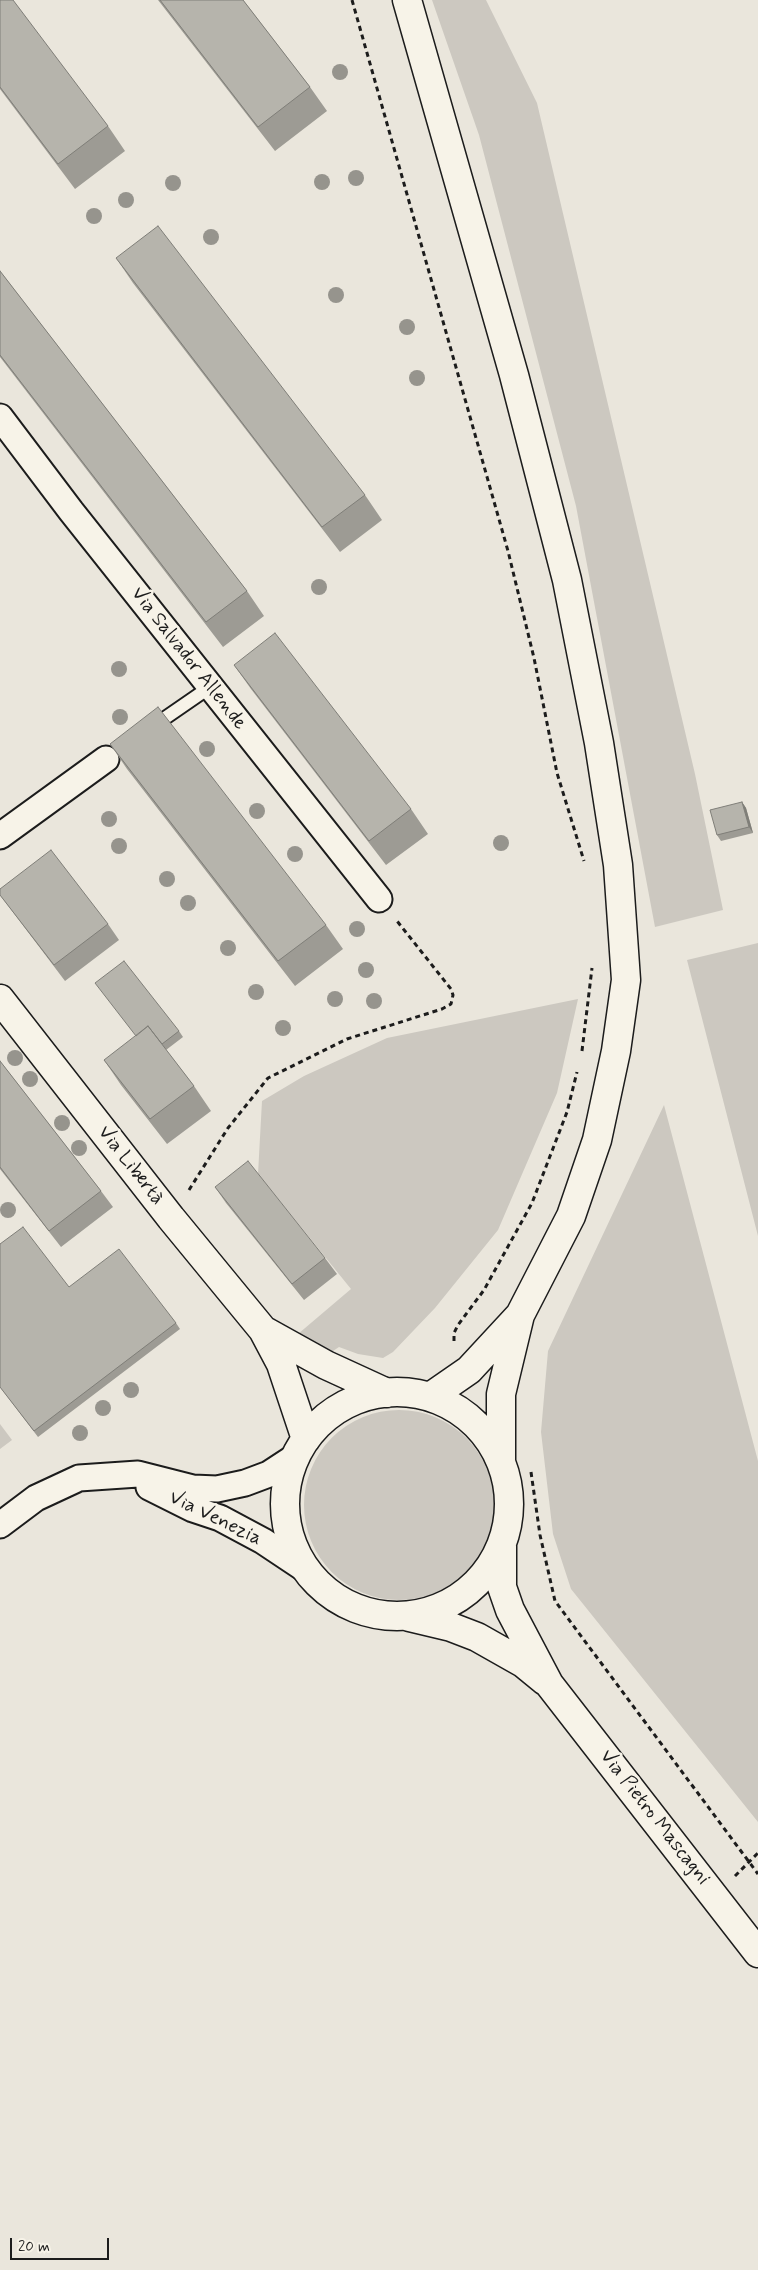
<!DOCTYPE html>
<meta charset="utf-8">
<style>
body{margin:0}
#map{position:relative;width:758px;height:2270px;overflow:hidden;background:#eae6dc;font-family:Mynerve,sans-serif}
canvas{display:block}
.scale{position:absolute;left:10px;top:2238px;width:99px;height:22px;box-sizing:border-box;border:2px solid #1c1c1c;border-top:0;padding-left:6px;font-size:15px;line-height:18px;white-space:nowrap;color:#1c1c1c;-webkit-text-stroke:4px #f7f3e8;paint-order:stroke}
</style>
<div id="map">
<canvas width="758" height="2270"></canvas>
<div class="scale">20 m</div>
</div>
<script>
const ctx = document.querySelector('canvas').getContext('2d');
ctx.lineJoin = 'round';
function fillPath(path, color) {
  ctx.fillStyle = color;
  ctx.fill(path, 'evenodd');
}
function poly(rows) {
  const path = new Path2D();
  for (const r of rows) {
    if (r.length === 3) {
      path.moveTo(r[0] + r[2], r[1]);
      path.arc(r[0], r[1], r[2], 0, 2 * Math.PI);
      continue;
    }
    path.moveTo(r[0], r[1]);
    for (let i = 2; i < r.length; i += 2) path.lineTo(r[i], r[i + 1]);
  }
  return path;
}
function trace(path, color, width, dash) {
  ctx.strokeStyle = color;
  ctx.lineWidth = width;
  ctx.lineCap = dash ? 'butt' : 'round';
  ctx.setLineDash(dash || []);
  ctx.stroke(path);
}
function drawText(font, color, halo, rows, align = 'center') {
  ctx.font = font + ' Mynerve,sans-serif';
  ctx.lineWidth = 5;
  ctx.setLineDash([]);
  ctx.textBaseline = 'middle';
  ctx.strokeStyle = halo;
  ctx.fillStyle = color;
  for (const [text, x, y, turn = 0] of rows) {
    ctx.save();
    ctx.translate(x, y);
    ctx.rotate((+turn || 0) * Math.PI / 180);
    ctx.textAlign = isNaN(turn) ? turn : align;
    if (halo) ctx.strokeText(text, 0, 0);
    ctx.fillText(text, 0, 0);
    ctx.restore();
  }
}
const green = poly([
 [432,0,486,0,537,103,695,774,723,910,655,927,576,506,479,135],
 [758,943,758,1236,687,960],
 [578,999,557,1093,498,1230,435,1308,393,1352,383,1358,358,1354,339,1347,327,1355,298,1334,351,1289,258,1174,262,1101,304,1076,387,1038],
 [664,1105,758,1461,758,1822,571,1589,553,1534,541,1432,548,1351],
 [399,1505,95],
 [0,1424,12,1440,0,1449]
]);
const path = poly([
 [352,0,508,551,534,658,557,773,584,861],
 [582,1051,592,968],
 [189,1190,228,1128,268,1078,347,1039,442,1009,451,1004,453,995,451,989,397,921],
 [454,1341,454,1333,458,1325,484,1290,532,1203,567,1112,577,1072],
 [531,1472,540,1535,555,1601,758,1874],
 [735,1876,758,1853]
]);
const lane = poly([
 [152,727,210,687]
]);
const street = poly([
 [0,417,71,511,379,899],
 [0,836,106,759],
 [149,1487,193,1509,220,1518,263,1541,305,1569],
 [0,1525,36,1498,79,1478,138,1474,193,1488,217,1489,245,1483,269,1474,295,1457]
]);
const secondary = poly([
 [407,0,514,375,567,580,599,743,618,865,626,980,616,1051,597,1140,571,1216,520,1315,501,1394,501,1462],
 [0,999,171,1218,263,1330,281,1364,306,1439],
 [263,1330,326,1365,387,1393],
 [397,1504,112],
 [430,1397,469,1370,519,1316],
 [502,1546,502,1587,510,1610,549,1684,758,1953],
 [409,1617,451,1627,477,1637,523,1663,545,1681]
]);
const trees = [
 [340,72],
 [356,178],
 [322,182],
 [173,183],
 [126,200],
 [94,216],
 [211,237],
 [336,295],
 [407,327],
 [417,378],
 [319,587],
 [119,669],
 [120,717],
 [207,749],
 [257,811],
 [109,819],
 [501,843],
 [119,846],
 [295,854],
 [167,879],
 [188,903],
 [357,929],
 [228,948],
 [366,970],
 [256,992],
 [335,999],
 [374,1001],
 [283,1028],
 [15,1058],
 [30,1079],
 [62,1123],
 [79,1148],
 [8,1210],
 [131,1390],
 [103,1408],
 [80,1433]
];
const wall = poly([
 [0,0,108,126,125,151,75,189,0,89],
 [158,0,243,0,310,87,327,111,275,151],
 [116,258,365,495,382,520,340,552,133,283],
 [0,271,247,591,264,616,223,647,0,357],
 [234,665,411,809,428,834,386,865,251,689],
 [110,744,326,925,343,949,295,986,127,769],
 [742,802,746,808,753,833,721,841,717,835],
 [0,895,108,924,119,940,65,981],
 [179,1031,183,1037,166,1050,194,1086,211,1111,167,1144,121,1085,104,1060],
 [0,1061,101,1191,113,1207,61,1247,0,1169],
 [215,1187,325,1258,337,1274,304,1300,226,1203],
 [69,1287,176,1323,180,1329,38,1437,0,1387]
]);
const shadedWall = poly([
 [742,802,746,808,753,833,749,827]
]);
const building = poly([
 [0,0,13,0,108,126,58,164,0,87,0,0],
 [160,0,243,0,310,87,258,127,160,0],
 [158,226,365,495,322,527,116,258,158,226],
 [0,271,247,591,206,622,0,355,0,271],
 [275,633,411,809,369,841,234,665,275,633],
 [158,707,326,925,278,961,110,744,158,707],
 [742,802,749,827,717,835,710,810,742,802],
 [51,850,108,924,54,965,0,895,0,889,51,850],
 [124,961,179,1031,162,1044,148,1026,136,1036,95,983,124,961],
 [148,1026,194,1086,150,1119,104,1060,148,1026],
 [0,1061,101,1191,49,1231,0,1167,0,1061],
 [248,1161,325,1258,292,1284,215,1187,248,1161],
 [23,1227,69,1287,119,1249,176,1323,34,1431,0,1387,0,1244,23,1227]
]);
const streetNames = [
 ["Via Salvador Allende",188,659,52],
 ["Via Libertà",130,1166,52],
 ["Via Venezia",215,1519,26],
 ["Via Pietro Mascagni",654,1818,52]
];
fillPath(green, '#ccc8c0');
trace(lane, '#1c1c1c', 16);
trace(street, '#1c1c1c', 29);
trace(secondary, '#1c1c1c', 31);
trace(path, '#1c1c1c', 3, [5, 4]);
trace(lane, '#f7f3e8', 12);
trace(street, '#f7f3e8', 25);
trace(secondary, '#f7f3e8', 28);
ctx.fillStyle = '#96948d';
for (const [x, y] of trees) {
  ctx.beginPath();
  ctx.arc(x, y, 8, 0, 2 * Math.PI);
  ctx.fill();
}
fillPath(wall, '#9d9b94');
fillPath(shadedWall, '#7f7e78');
fillPath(building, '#b6b4ac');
trace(building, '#7f7e78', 1);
drawText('20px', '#1c1c1c', '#f7f3e8', streetNames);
</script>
